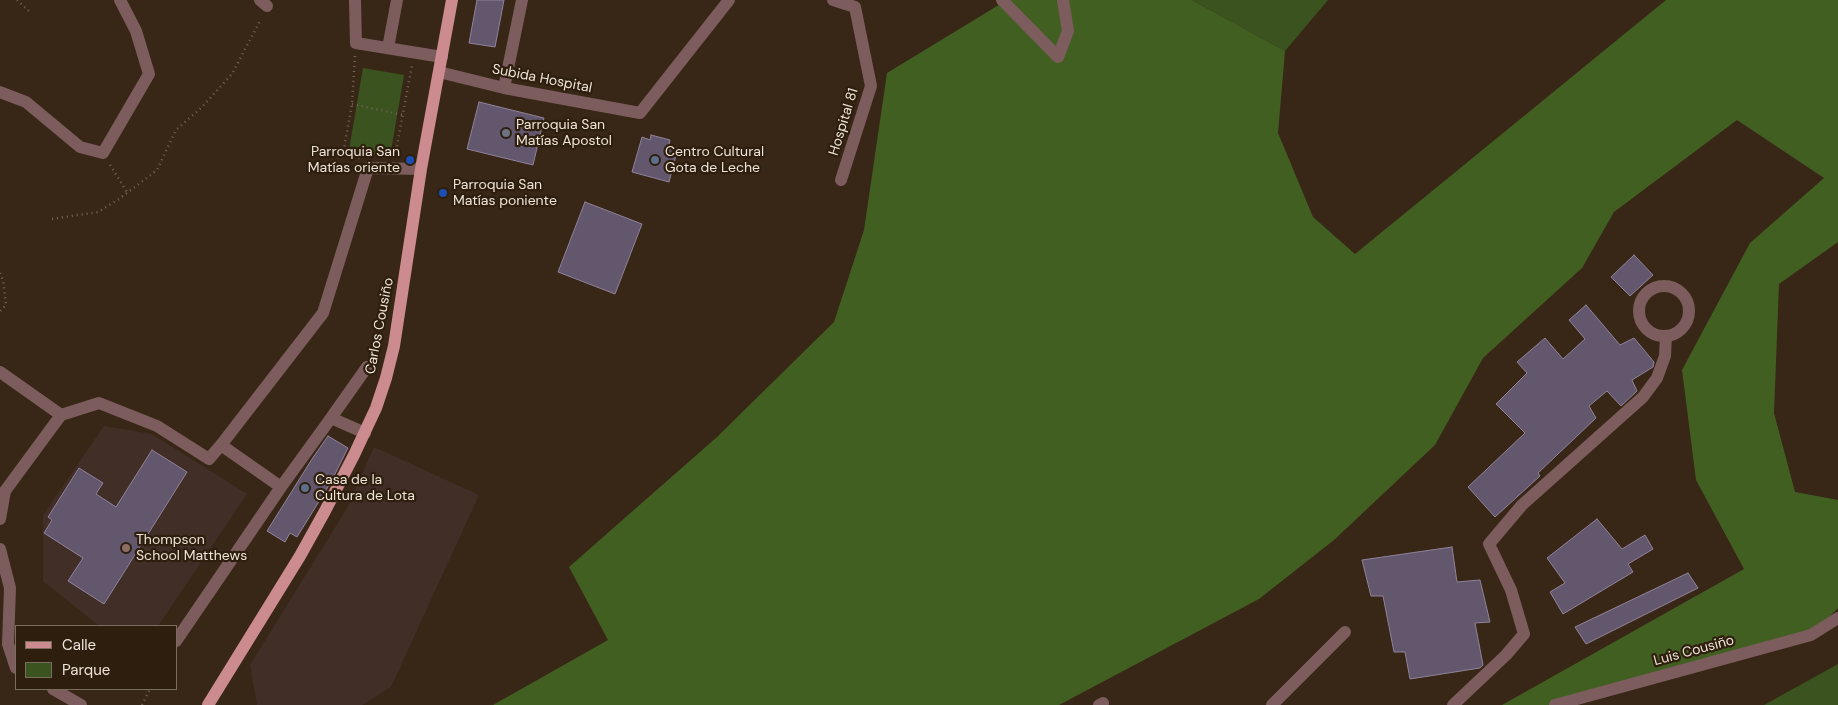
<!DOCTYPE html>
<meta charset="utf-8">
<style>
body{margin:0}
#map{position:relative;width:1838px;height:705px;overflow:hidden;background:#382717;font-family:"DM Sans",sans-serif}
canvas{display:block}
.legend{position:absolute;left:15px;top:625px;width:162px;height:65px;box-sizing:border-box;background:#2e1e0d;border:1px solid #7b6d5e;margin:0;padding:6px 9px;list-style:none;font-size:15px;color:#eee3d8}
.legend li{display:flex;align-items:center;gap:10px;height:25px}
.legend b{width:25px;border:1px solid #7b6d5e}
</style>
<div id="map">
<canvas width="1838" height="705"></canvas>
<ul class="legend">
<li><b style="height:6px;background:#cc8b8e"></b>Calle</li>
<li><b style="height:14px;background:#3a531f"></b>Parque</li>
</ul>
</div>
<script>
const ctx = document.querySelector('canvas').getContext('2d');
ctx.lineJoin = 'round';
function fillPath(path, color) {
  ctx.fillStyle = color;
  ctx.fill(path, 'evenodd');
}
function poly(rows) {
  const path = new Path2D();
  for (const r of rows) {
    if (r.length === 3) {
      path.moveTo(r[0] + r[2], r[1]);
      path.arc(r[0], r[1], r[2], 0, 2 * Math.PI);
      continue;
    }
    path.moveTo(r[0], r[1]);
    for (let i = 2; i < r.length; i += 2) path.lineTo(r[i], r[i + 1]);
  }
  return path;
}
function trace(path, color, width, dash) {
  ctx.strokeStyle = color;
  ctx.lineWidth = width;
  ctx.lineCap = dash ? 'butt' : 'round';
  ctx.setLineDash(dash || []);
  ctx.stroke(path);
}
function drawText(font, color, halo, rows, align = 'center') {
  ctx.font = font + ' "DM Sans",sans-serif';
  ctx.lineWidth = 4.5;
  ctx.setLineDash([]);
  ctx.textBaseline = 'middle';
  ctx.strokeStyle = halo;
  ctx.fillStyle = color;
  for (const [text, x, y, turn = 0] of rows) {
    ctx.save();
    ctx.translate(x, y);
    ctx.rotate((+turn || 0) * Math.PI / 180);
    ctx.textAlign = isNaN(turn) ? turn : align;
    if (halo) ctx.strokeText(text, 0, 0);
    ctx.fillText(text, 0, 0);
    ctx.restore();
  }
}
const education = poly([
 [104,426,152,434,247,494,158,626,99,626,43,581,43,515],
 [374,447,479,495,391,687,362,705,257,705,250,665,347,508]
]);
const green = poly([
 [1192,0,1328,0,1285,51],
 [363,68,404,75,390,157,349,150],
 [1838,664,1838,705,1764,705]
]);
const forest = poly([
 [1007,0,1192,0,1285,51,1278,133,1313,217,1355,254,1666,0,1838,0,1838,242,1779,284,1774,413,1795,492,1838,500,1838,608,1811,635,1555,705,1502,705,1744,569,1696,480,1682,370,1750,243,1824,178,1737,120,1614,212,1582,268,1483,358,1435,445,1334,540,1259,599,1059,705,493,705,608,640,569,567,717,437,834,322,864,230,887,73]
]);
const building = poly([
 [477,0,504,0,495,47,469,43,477,0],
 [479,102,544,118,533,165,467,149,479,102],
 [651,135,670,140,669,145,678,148,669,182,632,172,642,137,650,140,651,135],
 [585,202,642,224,615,294,558,272,585,202],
 [1634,255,1653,275,1630,296,1611,277,1634,255],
 [1586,305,1620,345,1634,338,1654,362,1653,367,1632,380,1637,391,1621,406,1607,391,1589,406,1596,418,1538,473,1540,476,1495,517,1468,487,1525,433,1496,404,1527,373,1517,362,1545,338,1563,359,1585,339,1569,320,1586,305],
 [328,436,348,448,331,482,297,537,290,533,285,542,267,531,312,459,328,436],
 [152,450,187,472,104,604,68,581,83,558,44,533,52,520,48,517,79,468,103,483,96,494,116,507,152,450],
 [1597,519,1622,549,1645,535,1653,549,1628,564,1633,572,1563,614,1550,592,1565,583,1547,558,1597,519],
 [1452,547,1457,582,1480,580,1490,622,1475,623,1483,665,1480,668,1410,679,1405,652,1394,652,1383,596,1371,596,1362,560,1452,547],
 [1688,573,1698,588,1586,644,1575,627,1688,573]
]);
const path = poly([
 [17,0,31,13],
 [355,56,352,104,343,154,360,158],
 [352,104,403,115],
 [395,156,412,65],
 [110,165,127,192],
 [52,219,98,212,119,199,157,170,176,130,201,108,232,74,261,19],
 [0,273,3,280,6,305,0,311],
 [142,705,150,689]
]);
const minor = poly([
 [260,0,267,6],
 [355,0,356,43,442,57],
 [833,0,855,7,871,86,841,180],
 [1002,0,1058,57,1068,31,1063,0],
 [388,48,397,0],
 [439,72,504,88,640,113,729,0],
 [504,88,522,0],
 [0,92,26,102,80,147,103,153,149,74,136,31,120,0],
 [1664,311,25],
 [0,372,61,415],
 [331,418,367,367],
 [365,433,331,418,281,487,221,445,323,313,368,168,421,169],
 [0,519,5,491,61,415,99,403,157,426,209,459,221,445],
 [0,549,10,588,8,644,16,668],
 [176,641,281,487],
 [53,689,81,705],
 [1099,705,1103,703],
 [1272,705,1345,632],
 [1453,705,1506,655,1524,634,1511,590,1489,544,1522,505,1643,397,1657,378,1665,356,1666,336],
 [1555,705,1811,635,1838,618]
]);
const major = poly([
 [208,705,300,556,325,511,354,455,376,408,386,378,394,346,421,169,452,0]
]);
const markers = [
 [506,133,5,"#6b7280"],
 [410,160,5,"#1a4fb4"],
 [655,160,5,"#5c6f8a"],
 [443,193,5,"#1a4fb4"],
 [305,488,5,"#5c6f8a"],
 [126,548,5,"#8d6e63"]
];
const streetNames = [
 ["Subida Hospital",542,79,11],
 ["Hospital 81",844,122,-73],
 ["Carlos Cousiño",380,326,-79],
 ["Luis Cousiño",1694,651,-15]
];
const poiNames = [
 ["Parroquia San",516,125],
 ["Matías Apostol",516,141],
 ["Parroquia San",400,152,"right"],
 ["Matías oriente",400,168,"right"],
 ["Centro Cultural",665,152],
 ["Gota de Leche",665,168],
 ["Parroquia San",453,185],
 ["Matías poniente",453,201],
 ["Casa de la",315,480],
 ["Cultura de Lota",315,496],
 ["Thompson",136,540],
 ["School Matthews",136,556]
];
fillPath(education, '#402e27');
fillPath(green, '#3a531f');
fillPath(forest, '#425f22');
fillPath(building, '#63576d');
trace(building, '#90839a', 1);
trace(path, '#736455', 2.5, [1, 4]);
trace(minor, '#7c5c5d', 12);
trace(major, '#cc8b8e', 12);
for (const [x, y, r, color] of markers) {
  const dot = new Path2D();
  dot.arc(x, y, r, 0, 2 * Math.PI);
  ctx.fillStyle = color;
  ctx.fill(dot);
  trace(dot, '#2e1e0d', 2);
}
drawText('14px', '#eee3d8', '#2e1e0d', streetNames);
drawText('14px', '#eee3d8', '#2e1e0d', poiNames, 'left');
</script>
